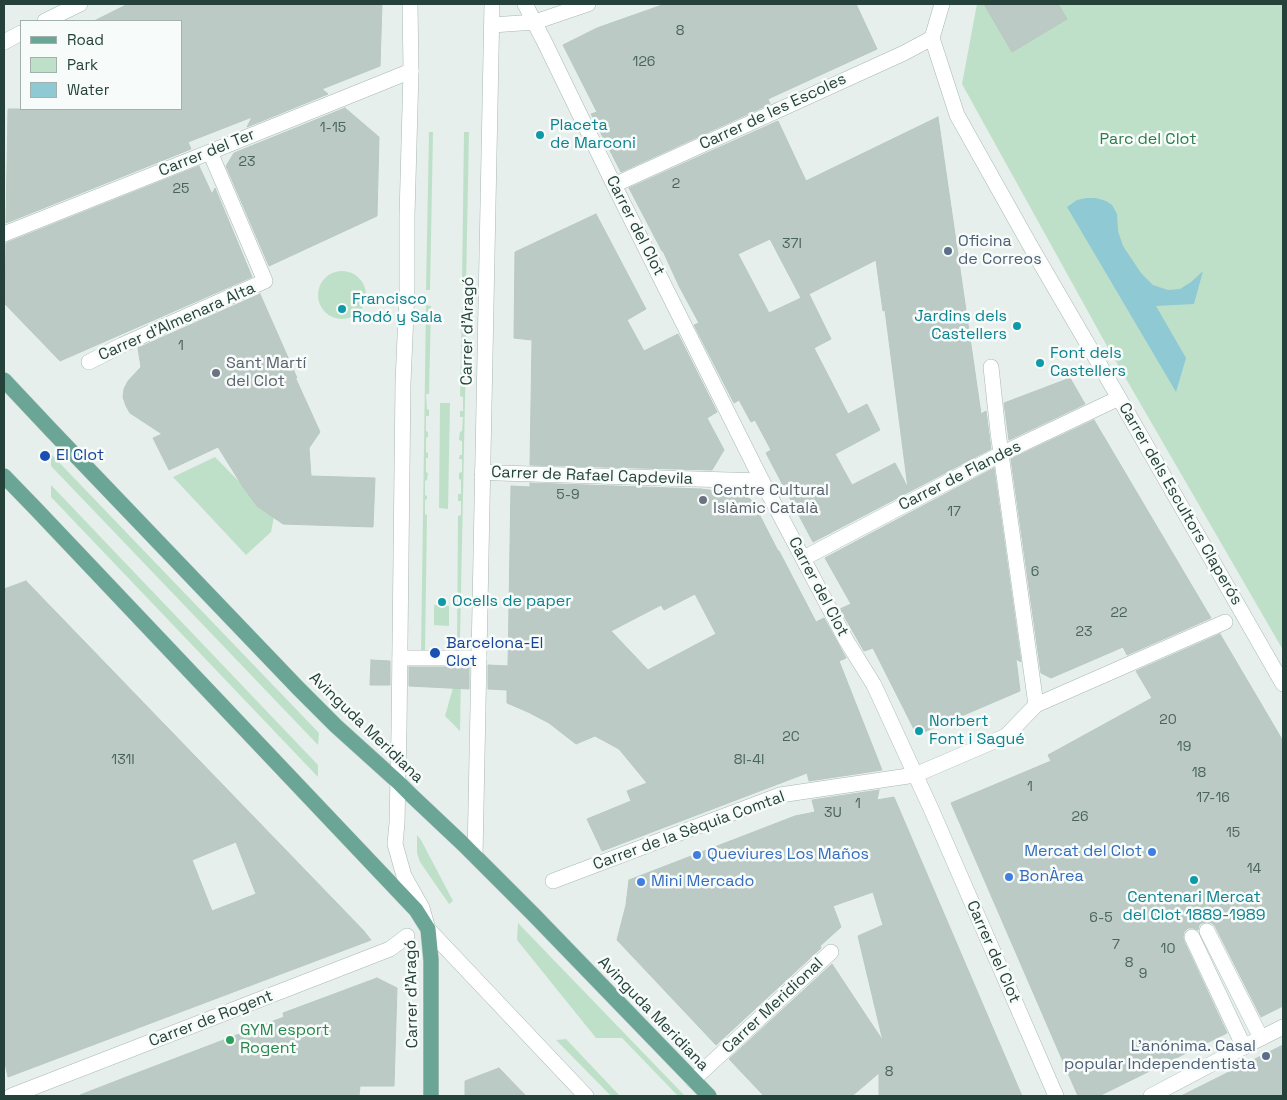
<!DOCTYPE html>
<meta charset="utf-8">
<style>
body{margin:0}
#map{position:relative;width:1287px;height:1100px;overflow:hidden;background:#e6efeb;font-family:"Space Grotesk",sans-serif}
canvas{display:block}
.frame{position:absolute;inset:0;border:5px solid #24423a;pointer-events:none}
.legend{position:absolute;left:20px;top:20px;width:162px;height:90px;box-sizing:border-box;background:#f7fbf9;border:1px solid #a3b1ad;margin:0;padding:6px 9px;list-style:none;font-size:15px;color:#24423a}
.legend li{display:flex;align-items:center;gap:10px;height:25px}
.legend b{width:25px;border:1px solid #a3b1ad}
</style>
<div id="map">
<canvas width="1287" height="1100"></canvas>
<div class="frame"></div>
<ul class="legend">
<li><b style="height:6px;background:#6aa596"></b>Road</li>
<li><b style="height:14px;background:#bfe0c8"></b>Park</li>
<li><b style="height:14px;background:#8ec9d4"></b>Water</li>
</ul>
</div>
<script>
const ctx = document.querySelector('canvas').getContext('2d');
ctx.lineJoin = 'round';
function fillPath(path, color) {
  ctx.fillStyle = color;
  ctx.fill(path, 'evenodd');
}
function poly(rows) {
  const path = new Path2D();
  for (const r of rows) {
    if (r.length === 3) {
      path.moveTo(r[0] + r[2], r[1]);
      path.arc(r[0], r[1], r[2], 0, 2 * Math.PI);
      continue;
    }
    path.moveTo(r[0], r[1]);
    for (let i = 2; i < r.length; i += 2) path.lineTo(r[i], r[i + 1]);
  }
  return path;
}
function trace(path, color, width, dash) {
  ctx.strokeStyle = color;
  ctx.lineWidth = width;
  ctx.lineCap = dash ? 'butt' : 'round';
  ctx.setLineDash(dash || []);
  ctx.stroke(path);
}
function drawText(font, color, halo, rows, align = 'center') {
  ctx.font = font + ' "Space Grotesk",sans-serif';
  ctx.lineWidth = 5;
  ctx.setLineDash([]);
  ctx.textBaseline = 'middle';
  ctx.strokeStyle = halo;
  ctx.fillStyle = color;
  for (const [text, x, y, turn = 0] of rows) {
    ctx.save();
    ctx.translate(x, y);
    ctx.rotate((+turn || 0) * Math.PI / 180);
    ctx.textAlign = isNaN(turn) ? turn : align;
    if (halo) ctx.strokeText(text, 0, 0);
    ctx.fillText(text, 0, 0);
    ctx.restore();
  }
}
const green = poly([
 [977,4,1283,4,1283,650,1107,346,962,84],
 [429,132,433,132,430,290,426,290],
 [464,132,469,132,466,286,462,285],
 [342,295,24],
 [426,305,431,306,429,394,426,394,427,409,429,410,429,416,426,416,426,431,428,432,428,437,426,438,426,452,428,453,428,458,426,458,426,472,428,473,427,480,425,481,425,495,427,496,427,499,425,500,425,514,427,515,425,653,421,653],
 [462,306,467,307,460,638,461,639,461,654,457,654,458,516,461,515,461,501,458,501,458,494,461,494,461,480,459,479,459,473,462,472,462,459,459,459,460,455,462,455,462,441,459,440,460,432,462,431,463,417,460,417,460,411,463,411,463,397,460,396],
 [440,403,450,403,448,509,439,508],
 [51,454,319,733,318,745,51,466],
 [215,457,274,517,271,532,246,555,173,477],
 [51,485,318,765,318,777,51,497],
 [434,605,449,606,449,626,434,625],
 [461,676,460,730,460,731,445,716,456,677],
 [417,835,421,840,453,901,449,904,420,862,417,853],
 [518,923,685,1096,678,1096,622,1038,596,1038,517,940],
 [566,1039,620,1096,611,1096,556,1040]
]);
const water = poly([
 [1086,198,1096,198,1106,201,1112,205,1117,214,1118,231,1123,246,1141,273,1153,285,1168,290,1180,289,1191,282,1203,271,1194,304,1156,306,1186,358,1176,392,1067,207,1077,200]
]);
const building = poly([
 [128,4,382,4,380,66,322,89,328,94,247,127,252,117,188,142,191,149,6,223,8,109,181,109,181,21,94,21,128,4],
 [665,4,856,4,877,49,768,99,770,104,621,172,591,114,597,112,563,45,597,28,665,4],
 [984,4,1058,4,1067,19,1012,52,984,4],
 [345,108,379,137,377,216,269,266,226,166,234,153,345,108],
 [938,117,981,414,986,411,991,449,813,542,766,453,771,450,755,420,751,422,739,400,734,403,694,325,699,323,679,286,663,251,662,251,629,188,778,121,806,181,938,117],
 [770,239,801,298,769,313,738,254,770,239],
 [876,260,883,311,885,310,908,488,895,463,852,485,835,454,880,430,867,404,848,414,814,348,831,339,809,294,876,260],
 [199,166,212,194,215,188,252,277,60,361,5,304,6,243,199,166],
 [596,214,646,309,627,320,644,351,678,334,717,412,707,418,724,450,712,470,530,465,532,340,514,338,515,252,596,214],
 [260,294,297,378,295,377,320,432,309,448,311,476,375,478,373,527,283,524,257,506,243,487,218,447,169,470,153,438,162,434,130,413,126,406,123,397,124,389,128,381,141,367,138,348,260,294],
 [1070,378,1085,404,1009,440,1004,403,1070,378],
 [1094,420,1211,618,1127,655,1123,647,1051,678,1041,673,1011,459,1094,420],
 [994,468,1021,662,1016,659,1020,691,917,735,873,648,864,651,840,609,851,604,825,558,994,468],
 [530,483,701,489,700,489,735,493,737,493,749,498,752,501,756,508,778,551,779,551,816,622,824,618,846,658,839,661,882,770,809,781,807,773,602,851,587,819,631,801,627,791,647,783,619,749,595,736,576,744,549,723,528,712,507,703,507,690,488,689,488,665,508,666,511,486,530,487,530,483],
 [695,594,716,634,648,670,611,631,661,605,664,610,695,594],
 [26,581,363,930,371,940,8,1077,4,1058,4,589,26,581],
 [236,842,256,894,212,911,192,860,236,842],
 [1220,634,1283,741,1283,1006,1261,1017,1215,926,1212,923,1207,922,1202,923,1199,925,1198,930,1193,928,1188,928,1184,932,1183,937,1184,941,1227,1033,1099,1096,1078,1096,951,803,1051,761,1048,755,1152,698,1136,671,1220,634],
 [371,660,390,661,390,685,370,685,371,660],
 [409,667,469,667,469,689,409,686,409,667],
 [879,790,877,800,894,797,1022,1096,879,1096,879,1073,852,1096,764,1096,729,1059,832,964,883,1041,858,936,883,925,873,892,833,906,841,927,820,946,821,948,716,1045,617,940,626,905,629,880,795,816,815,812,812,800,879,790],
 [377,978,397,988,394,1086,360,1086,359,1096,81,1096,80,1095,129,1076,284,1017,283,1013,377,978],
 [1283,1045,1283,1096,1181,1096,1283,1045],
 [499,1068,526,1096,465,1096,465,1081,499,1068]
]);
const pedestrian = poly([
 [482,472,499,473,762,481],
 [1036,705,1225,622],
 [553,881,780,795,915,775,1006,736,1036,705,998,432,991,367],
 [1207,931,1261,1038],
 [1192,937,1244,1047],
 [11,1096,390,949,407,936]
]);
const minor = poly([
 [525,4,546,45,614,185,762,481,846,640,874,685,932,811,1056,1096],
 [942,4,932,38,957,115,1031,247,1119,398,1283,684],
 [45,21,80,4],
 [492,25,535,22,588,4],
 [4,42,21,33],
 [614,185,904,53,932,38],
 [4,234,210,152,411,71],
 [89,362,122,345,265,281,210,152],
 [804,558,1001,454,1119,398],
 [400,658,479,658],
 [693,1080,831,952],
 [1151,1096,1253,1042,1283,1027]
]);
const tertiary = poly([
 [410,4,411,71,407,216,407,290,403,383,399,730,397,823,395,844,404,876,422,908,428,929,586,1096],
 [475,856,492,4]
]);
const primary = poly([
 [4,380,51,430,298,688,336,726,398,782,411,795,464,845,533,914,709,1096],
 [4,476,36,509,416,910,428,929,431,960,431,1096]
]);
const markers = [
 [540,135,5,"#0f9aa8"],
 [948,251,5,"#5c6f8a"],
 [342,309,5,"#0f9aa8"],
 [1017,326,5,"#0f9aa8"],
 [1040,363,5,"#0f9aa8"],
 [216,373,5,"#6b7280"],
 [45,456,6,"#1a4fb4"],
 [703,500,5,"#6b7280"],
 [442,602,5,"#0f9aa8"],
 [435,653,6,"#1a4fb4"],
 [919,731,5,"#0f9aa8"],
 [1152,852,5,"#3f7fe0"],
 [697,855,5,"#3f7fe0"],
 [1009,877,5,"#3f7fe0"],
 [1194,880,5,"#0f9aa8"],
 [641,882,5,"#3f7fe0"],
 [230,1040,5,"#2e9e5b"],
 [1266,1056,5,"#5c6f8a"]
];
const numberNames = [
 ["8",680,31],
 ["126",644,62],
 ["1-15",333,128],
 ["23",247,162],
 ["2",676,184],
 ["25",181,189],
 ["37I",792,244],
 ["1",181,346],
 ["5-9",568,495],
 ["17",954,512],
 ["6",1035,572],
 ["22",1119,613],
 ["23",1084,632],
 ["20",1168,720],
 ["2C",791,737],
 ["19",1184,747],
 ["131I",123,760],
 ["8I-4I",749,760],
 ["18",1199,773],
 ["1",1030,787],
 ["17-16",1213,798],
 ["1",858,804],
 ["3U",833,813],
 ["26",1080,817],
 ["15",1233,833],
 ["14",1254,869],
 ["6-5",1101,918],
 ["7",1116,945],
 ["10",1168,949],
 ["8",1129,963],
 ["9",1143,974],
 ["8",889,1072]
];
const streetNames = [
 ["Carrer de les Escoles",773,112,-25],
 ["Carrer del Ter",207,153,-22],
 ["Carrer del Clot",635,226,63],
 ["Carrer d'Almenara Alta",177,322,-24],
 ["Carrer d'Aragó",468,331,-89],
 ["Carrer de Rafael Capdevila",592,476,2],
 ["Carrer de Flandes",960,476,-27],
 ["Carrer dels Escultors Claperós",1180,504,60],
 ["Carrer del Clot",818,587,62],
 ["Avinguda Meridiana",366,728,44],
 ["Carrer de la Sèquia Comtal",689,831,-20],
 ["Carrer del Clot",993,952,66],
 ["Carrer d'Aragó",412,994,-91],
 ["Carrer Meridional",773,1006,-43],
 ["Avinguda Meridiana",653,1014,46],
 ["Carrer de Rogent",211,1019,-21]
];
const cultureNames = [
 ["Placeta",550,126],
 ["de Marconi",550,144],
 ["Francisco",352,300],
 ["Rodó y Sala",352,318],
 ["Jardins dels",1007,317,"right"],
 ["Castellers",1007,335,"right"],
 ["Font dels",1050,354],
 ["Castellers",1050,372],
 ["Ocells de paper",452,602],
 ["Norbert",929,722],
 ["Font i Sagué",929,740],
 ["Centenari Mercat",1194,898,"center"],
 ["del Clot 1889-1989",1194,916,"center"]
];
const parkNames = [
 ["Parc del Clot",1148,140]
];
const serviceNames = [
 ["Oficina",958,242],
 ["de Correos",958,260],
 ["L'anónima. Casal",1256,1047,"right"],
 ["popular Independentista",1256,1065,"right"]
];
const worshipNames = [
 ["Sant Martí",226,364],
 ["del Clot",226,382],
 ["Centre Cultural",713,491],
 ["Islàmic Català",713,509]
];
const transitNames = [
 ["El Clot",56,456],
 ["Barcelona-El",446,644],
 ["Clot",446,662]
];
const shopNames = [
 ["Mercat del Clot",1142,852,"right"],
 ["Queviures Los Maños",707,855],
 ["BonÀrea",1019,877],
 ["Mini Mercado",651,882]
];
const leisureNames = [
 ["GYM esport",240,1031],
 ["Rogent",240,1049]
];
fillPath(green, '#bfe0c8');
fillPath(water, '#8ec9d4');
fillPath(building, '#bbcac4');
trace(building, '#b8c9c2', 1);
trace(pedestrian, '#a8b8b2', 16);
trace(minor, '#a8b8b2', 16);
trace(tertiary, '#a8b8b2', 16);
trace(primary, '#c2cac8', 16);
trace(pedestrian, '#fff', 15);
trace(minor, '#fff', 15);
trace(tertiary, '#fff', 15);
trace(primary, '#6aa596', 15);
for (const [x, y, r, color] of markers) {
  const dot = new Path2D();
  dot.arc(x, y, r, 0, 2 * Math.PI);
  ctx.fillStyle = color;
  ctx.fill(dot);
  trace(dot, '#f7fbf9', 2);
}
drawText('14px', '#4a645c', null, numberNames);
drawText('16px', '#24423a', '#f7fbf9', streetNames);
drawText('16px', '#0d838f', '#f7fbf9', cultureNames, 'left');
drawText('16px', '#2d7a4b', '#f7fbf9', parkNames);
drawText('16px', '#4e5e75', '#f7fbf9', serviceNames, 'left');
drawText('16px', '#5b616d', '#f7fbf9', worshipNames, 'left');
drawText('16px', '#164399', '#f7fbf9', transitNames, 'left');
drawText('16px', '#366cbe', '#f7fbf9', shopNames, 'left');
drawText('16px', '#27864d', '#f7fbf9', leisureNames, 'left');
</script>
